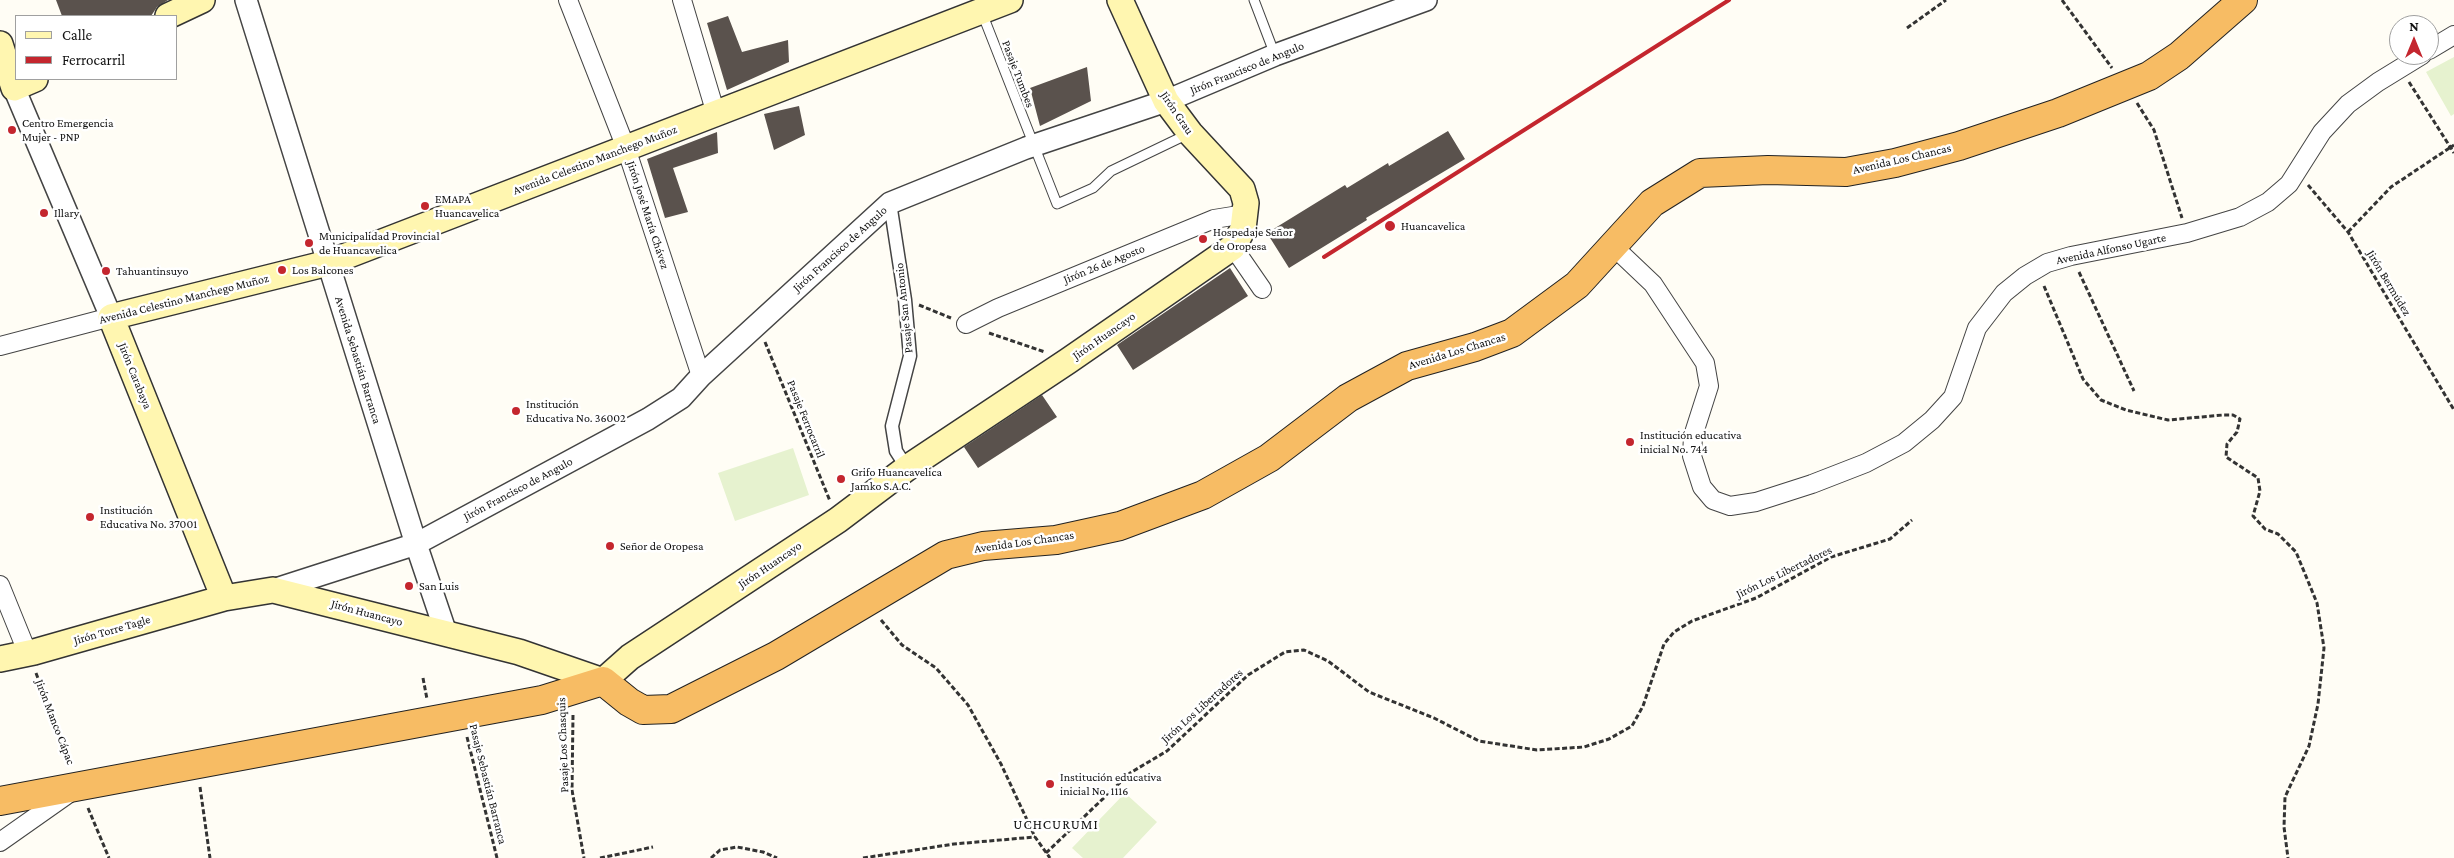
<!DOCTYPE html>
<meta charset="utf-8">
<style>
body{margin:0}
#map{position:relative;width:2454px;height:858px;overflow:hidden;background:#fffdf5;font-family:"Crimson Pro",serif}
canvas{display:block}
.legend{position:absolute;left:15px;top:15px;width:162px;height:65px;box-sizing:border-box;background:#fff;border:1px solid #a0a0a0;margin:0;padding:6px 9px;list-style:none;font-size:15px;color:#111}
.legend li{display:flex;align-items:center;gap:10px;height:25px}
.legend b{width:25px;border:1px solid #a0a0a0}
.north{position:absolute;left:2389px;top:15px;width:50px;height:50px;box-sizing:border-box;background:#fff;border:1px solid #a0a0a0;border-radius:50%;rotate:0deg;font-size:14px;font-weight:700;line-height:20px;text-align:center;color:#111}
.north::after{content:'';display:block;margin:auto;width:18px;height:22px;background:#c4262e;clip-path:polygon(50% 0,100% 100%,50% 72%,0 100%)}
</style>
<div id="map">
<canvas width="2454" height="858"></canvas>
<ul class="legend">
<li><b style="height:6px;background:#fff6b0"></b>Calle</li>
<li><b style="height:6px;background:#c4262e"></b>Ferrocarril</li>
</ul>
<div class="north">N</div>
</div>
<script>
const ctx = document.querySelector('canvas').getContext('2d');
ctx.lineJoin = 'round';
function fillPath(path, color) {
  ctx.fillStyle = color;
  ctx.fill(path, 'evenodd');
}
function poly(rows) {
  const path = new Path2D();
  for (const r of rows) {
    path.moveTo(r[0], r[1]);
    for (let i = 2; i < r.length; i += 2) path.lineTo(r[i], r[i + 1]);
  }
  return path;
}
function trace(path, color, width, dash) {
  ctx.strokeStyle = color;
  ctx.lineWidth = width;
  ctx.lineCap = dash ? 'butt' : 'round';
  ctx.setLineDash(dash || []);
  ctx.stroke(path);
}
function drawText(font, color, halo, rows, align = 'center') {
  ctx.font = font + ' "Crimson Pro",serif';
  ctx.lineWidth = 5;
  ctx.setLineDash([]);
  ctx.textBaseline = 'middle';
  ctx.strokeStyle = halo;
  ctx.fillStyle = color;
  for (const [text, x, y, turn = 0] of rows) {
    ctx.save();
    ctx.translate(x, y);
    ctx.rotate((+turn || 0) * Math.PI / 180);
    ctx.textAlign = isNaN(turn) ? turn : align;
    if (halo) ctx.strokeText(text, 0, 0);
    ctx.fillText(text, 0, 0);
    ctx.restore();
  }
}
const pitch = poly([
 [2454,57,2454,114,2451,116,2426,72],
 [793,448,809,495,735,521,718,473],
 [1125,793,1157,822,1123,858,1083,858,1072,848]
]);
const building = poly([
 [56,0,168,0,157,7,151,16,62,16],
 [728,16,742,52,788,40,789,62,727,90,707,23],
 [1087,67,1091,101,1040,126,1030,88],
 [799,106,805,135,774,150,764,114],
 [1448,131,1465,159,1366,218,1367,220,1289,268,1267,233,1345,185,1347,188,1388,163,1389,166],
 [717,132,718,153,673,168,688,212,665,218,647,159],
 [1230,268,1248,296,1133,370,1117,345],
 [1042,395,1057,417,978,468,964,447]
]);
const path = poly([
 [2062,0,2112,68],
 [1907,28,1946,0],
 [2409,82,2454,153],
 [2137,103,2154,130,2182,218],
 [2308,185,2348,232,2454,410],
 [2348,232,2391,187,2454,145],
 [2079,272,2134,391],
 [2044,286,2083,379,2101,400,2126,410,2168,420,2223,415,2233,415,2240,419,2237,432,2227,444,2226,457,2258,478,2260,491,2253,516,2265,529,2278,534,2296,552,2317,603,2324,648,2318,704,2309,746,2285,797,2284,827,2288,858],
 [919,305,951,318],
 [989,333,1045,352],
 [765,342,830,501],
 [881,620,902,645,936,668,968,705,1001,764,1035,837,1050,858],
 [36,673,71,765],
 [423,678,427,699],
 [573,715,572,790,584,858],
 [467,737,497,858],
 [200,787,210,858],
 [88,808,109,858],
 [1046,853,1130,773,1167,751,1248,675,1285,652,1304,650,1328,661,1369,692,1434,718,1479,741,1537,750,1584,747,1609,739,1632,726,1643,706,1664,644,1674,632,1692,621,1756,598,1831,557,1890,539,1912,520],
 [600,858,653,847],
 [711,858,720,850,737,847,763,852,777,858],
 [863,858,954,844,1035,837]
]);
const service = poly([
 [1254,0,1275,55],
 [982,13,1057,204,1093,188,1111,171,1188,134]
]);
const pedestrian = poly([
 [890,203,905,300,910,356,892,426,896,451,907,468]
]);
const minor = poly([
 [568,0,626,148,701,376],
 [682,0,716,114],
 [2429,50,2454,35],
 [1233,247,1262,289],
 [1614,247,1653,284,1705,363,1709,386,1693,436,1692,456,1702,487,1713,500,1730,506,1756,502,1812,484,1866,463,1904,443,1932,420,1953,397,1977,328,2004,293,2025,276,2047,263,2071,256,2187,233,2240,217,2268,202,2289,184,2322,132,2348,104,2378,82,2422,55],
 [966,324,998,308,1214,219,1245,214],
 [0,346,111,317],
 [0,585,28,654],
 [0,842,71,792]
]);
const tertiary = poly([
 [246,0,416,544,446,633],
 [14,88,111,317],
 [273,590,416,544,648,419,681,398,701,376,890,203,1026,148,1166,101,1275,55,1426,0]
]);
const secondary = poly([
 [168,16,202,0],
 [0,44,14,88,35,79],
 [224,598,111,317,328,263,1010,0],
 [0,659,34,652,224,598,273,590,519,652,603,681,630,657,838,520,907,468,1068,361,1233,247,1243,229,1246,203,1242,189,1190,133,1166,101,1120,0]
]);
const trunk = poly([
 [0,801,542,700,603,681,629,702,643,710,671,709,776,656,946,555,983,546,1056,540,1120,526,1203,495,1269,458,1348,398,1407,366,1475,347,1512,333,1577,285,1652,203,1700,173,1768,170,1846,172,1895,163,1959,146,2058,113,2149,76,2179,56,2243,0]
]);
const rail = poly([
 [1324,257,1729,0]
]);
const markers = [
 [12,130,5,"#c4262e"],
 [425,206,5,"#c4262e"],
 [44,213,5,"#c4262e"],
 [1390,226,6,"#c4262e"],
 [1203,239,5,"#c4262e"],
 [309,243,5,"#c4262e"],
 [282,270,5,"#c4262e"],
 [106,271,5,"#c4262e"],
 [516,411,5,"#c4262e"],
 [1630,442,5,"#c4262e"],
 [841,479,5,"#c4262e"],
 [90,517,5,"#c4262e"],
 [610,546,5,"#c4262e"],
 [409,586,5,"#c4262e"],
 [1050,784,5,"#c4262e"]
];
const streetNames = [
 ["Jirón Francisco de Angulo",1247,68,-22],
 ["Pasaje Tumbes",1018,74,69],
 ["Jirón Grau",1177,113,56],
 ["Avenida Los Chancas",1902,159,-13],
 ["Avenida Celestino Manchego Muñoz",595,160,-21],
 ["Jirón José María Chávez",648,215,72],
 ["Jirón Francisco de Angulo",840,249,-42],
 ["Avenida Alfonso Ugarte",2111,249,-12],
 ["Jirón 26 de Agosto",1104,264,-22],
 ["Jirón Bermúdez",2389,283,59],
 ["Avenida Celestino Manchego Muñoz",184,299,-14],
 ["Pasaje San Antonio",904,308,-96],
 ["Jirón Huancayo",1104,336,-35],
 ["Avenida Los Chancas",1457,351,-17],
 ["Avenida Sebastián Barranca",358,360,73],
 ["Jirón Carabaya",135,376,68],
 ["Pasaje Ferrocarril",806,419,68],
 ["Jirón Francisco de Angulo",518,489,-28],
 ["Avenida Los Chancas",1024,542,-8],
 ["Jirón Huancayo",770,565,-34],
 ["Jirón Los Libertadores",1784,572,-26],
 ["Jirón Huancayo",367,613,15],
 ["Jirón Torre Tagle",112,630,-16],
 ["Jirón Los Libertadores",1202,706,-42],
 ["Jirón Manco Cápac",55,722,69],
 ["Pasaje Los Chasquis",563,745,-92],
 ["Pasaje Sebastián Barranca",488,784,76]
];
const poiNames = [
 ["Centro Emergencia",22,123],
 ["Mujer - PNP",22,137],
 ["EMAPA",435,199],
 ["Huancavelica",435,213],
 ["Illary",54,213],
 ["Huancavelica",1401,226],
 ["Hospedaje Señor",1213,232],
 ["de Oropesa",1213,246],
 ["Municipalidad Provincial",319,236],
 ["de Huancavelica",319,250],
 ["Los Balcones",292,270],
 ["Tahuantinsuyo",116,271],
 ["Institución",526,404],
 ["Educativa No. 36002",526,418],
 ["Institución educativa",1640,435],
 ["inicial No. 744",1640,449],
 ["Grifo Huancavelica",851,472],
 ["Jamko S.A.C.",851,486],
 ["Institución",100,510],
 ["Educativa No. 37001",100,524],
 ["Señor de Oropesa",620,546],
 ["San Luis",419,586],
 ["Institución educativa",1060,777],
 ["inicial No. 1116",1060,791]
];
const neighbourhoodNames = [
 ["UCHCURUMI",1056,825]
];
fillPath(pitch, '#e6f2cf');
fillPath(building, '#5a524d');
trace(service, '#444', 11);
trace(pedestrian, '#444', 15);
trace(minor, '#444', 20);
trace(tertiary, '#444', 24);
trace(secondary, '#333', 28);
trace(trunk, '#222', 30);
trace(path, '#333', 3, [5, 2.5]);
trace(service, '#fff', 9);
trace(pedestrian, '#fff', 12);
trace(minor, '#fff', 18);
trace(tertiary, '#fff', 21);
trace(secondary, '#fff6b0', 25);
trace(trunk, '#f7bc64', 28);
trace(rail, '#c4262e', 4);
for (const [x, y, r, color] of markers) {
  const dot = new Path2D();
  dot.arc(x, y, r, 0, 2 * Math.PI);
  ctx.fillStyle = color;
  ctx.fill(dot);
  trace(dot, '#fff', 2);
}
drawText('12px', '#111', '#fff', streetNames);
drawText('12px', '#111', '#fff', poiNames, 'left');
ctx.letterSpacing = '1px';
drawText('14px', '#111', '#fff', neighbourhoodNames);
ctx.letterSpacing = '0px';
</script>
